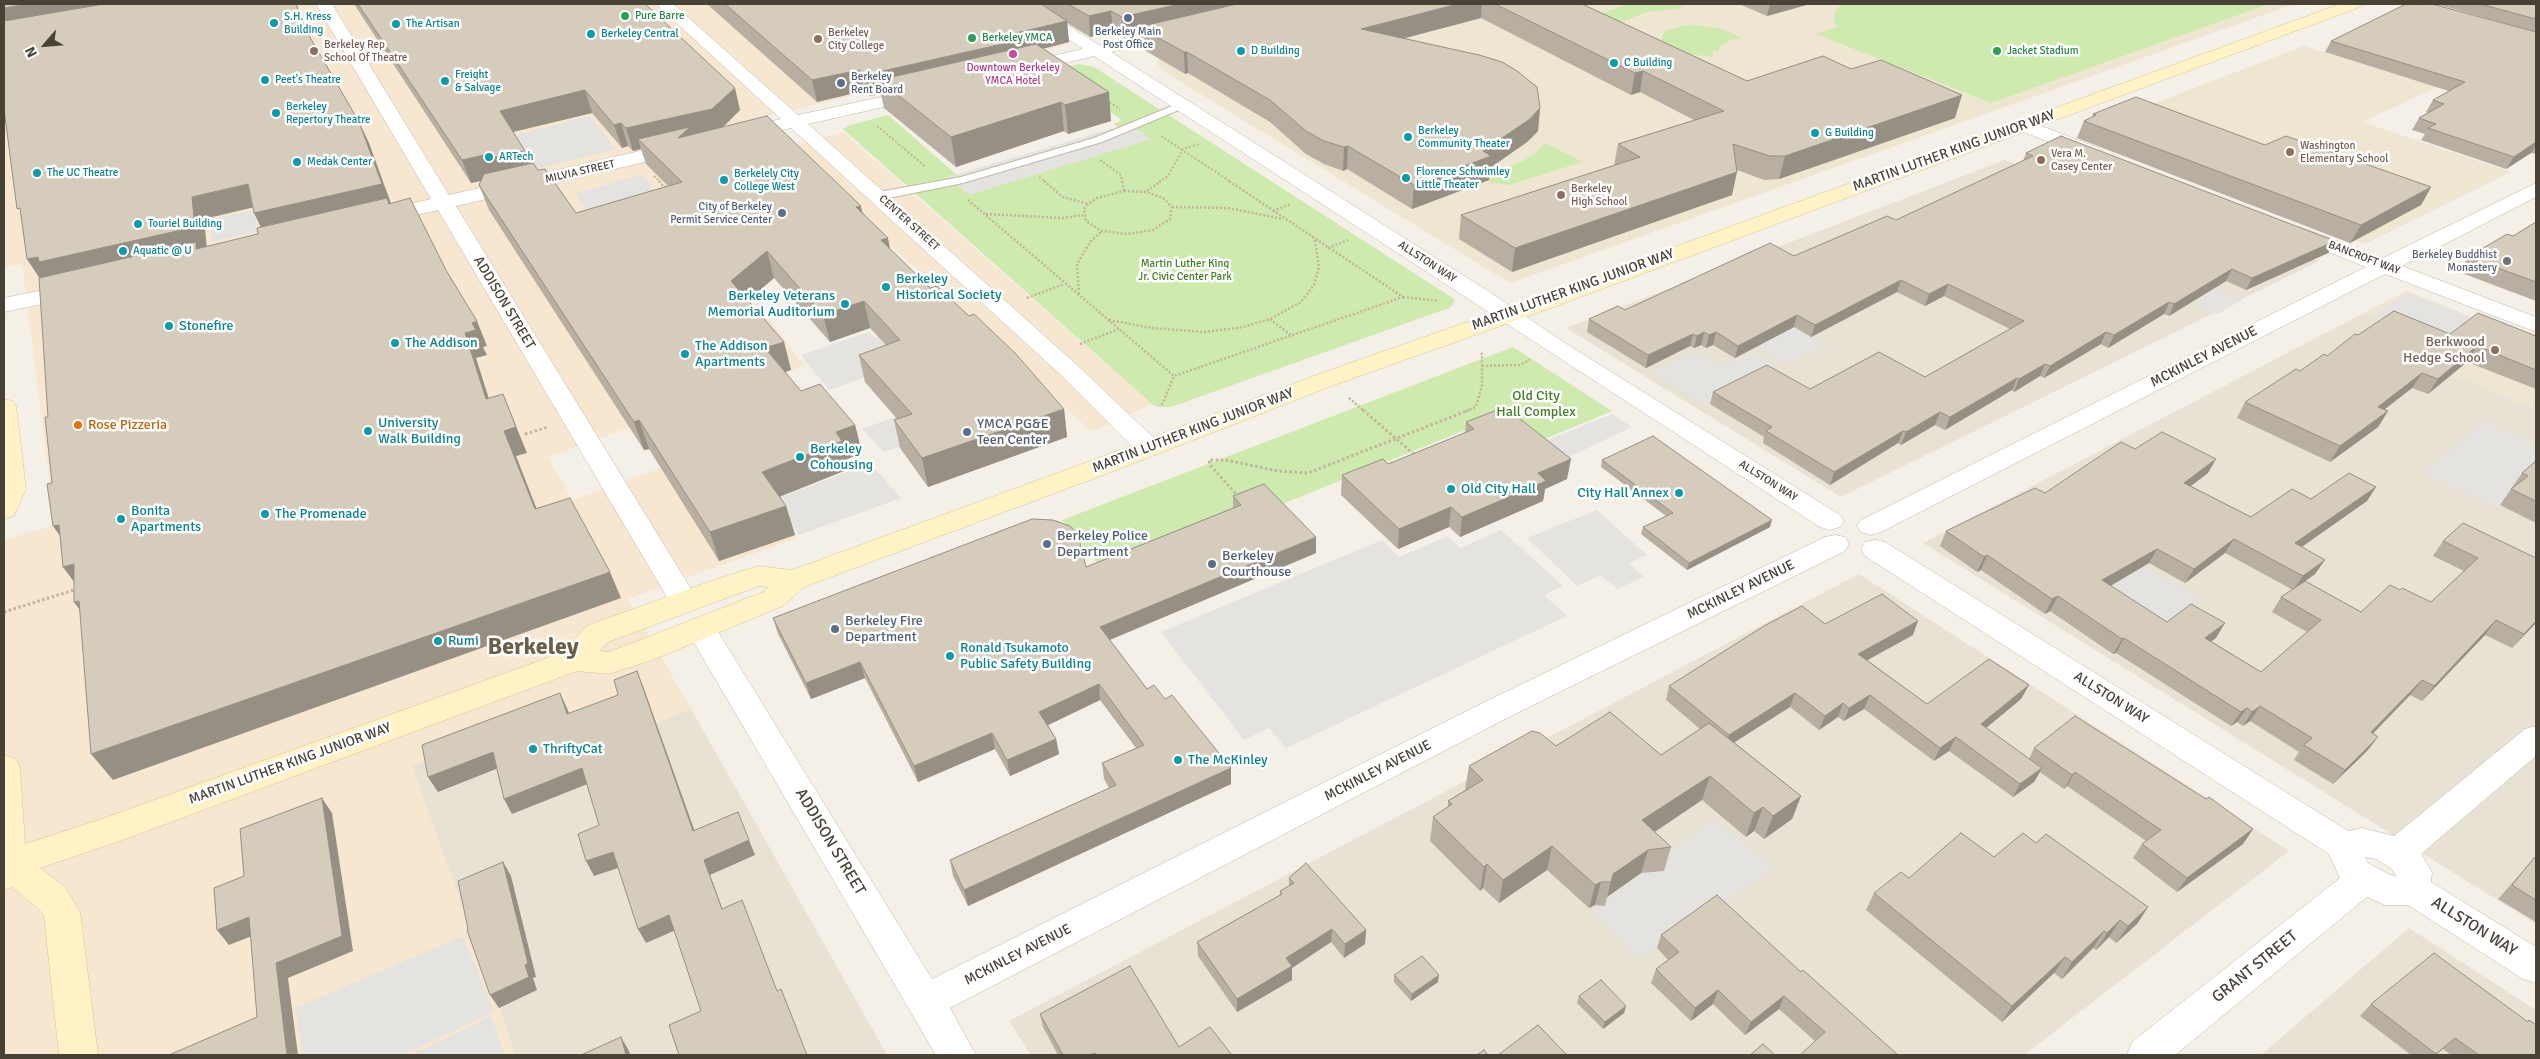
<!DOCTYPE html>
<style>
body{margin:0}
#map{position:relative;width:2540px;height:1059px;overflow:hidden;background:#f4f0e7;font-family:Signika,sans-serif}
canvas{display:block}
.frame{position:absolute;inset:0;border:5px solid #484136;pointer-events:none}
.north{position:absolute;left:20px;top:20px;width:50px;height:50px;-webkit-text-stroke:4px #fff;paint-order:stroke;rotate:243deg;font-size:14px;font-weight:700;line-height:20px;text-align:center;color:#484136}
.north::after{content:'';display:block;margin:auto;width:18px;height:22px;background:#484136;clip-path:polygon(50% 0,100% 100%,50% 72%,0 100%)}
</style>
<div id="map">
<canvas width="2540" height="1059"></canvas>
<div class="frame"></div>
<div class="north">N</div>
</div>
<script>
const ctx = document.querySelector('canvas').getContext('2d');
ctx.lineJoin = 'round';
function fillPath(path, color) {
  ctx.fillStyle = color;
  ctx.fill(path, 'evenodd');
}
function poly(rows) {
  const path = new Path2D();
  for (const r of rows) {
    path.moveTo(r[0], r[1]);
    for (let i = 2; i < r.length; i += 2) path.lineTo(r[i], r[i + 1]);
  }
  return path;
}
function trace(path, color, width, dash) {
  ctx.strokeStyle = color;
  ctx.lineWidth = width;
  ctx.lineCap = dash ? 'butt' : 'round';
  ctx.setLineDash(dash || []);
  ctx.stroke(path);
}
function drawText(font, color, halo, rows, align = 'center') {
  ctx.font = font + ' Signika,sans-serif';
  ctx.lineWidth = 5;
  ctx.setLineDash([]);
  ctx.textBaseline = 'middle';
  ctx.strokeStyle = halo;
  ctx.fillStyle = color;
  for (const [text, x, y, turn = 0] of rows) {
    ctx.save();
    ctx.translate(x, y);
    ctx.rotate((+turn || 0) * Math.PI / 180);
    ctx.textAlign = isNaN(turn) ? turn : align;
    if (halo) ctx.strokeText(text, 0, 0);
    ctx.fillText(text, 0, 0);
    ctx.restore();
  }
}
const residential = poly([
 [2005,160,2091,195,2123,178,2319,261,1841,497,1566,328],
 [2364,313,2472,358,2450,373,2536,410,2536,924,1923,543],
 [1859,574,2289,851,2024,1055,1031,1055,1009,1021],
 [691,709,887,1055,516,1055,411,766,501,733,516,778],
 [2409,928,2536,1010,2536,1055,2261,1055]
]);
const commercial = poly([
 [240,4,1004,4,1068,45,635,147,688,208,804,366,548,457,572,500,731,443,797,538,628,599,691,709,515,778,500,733,412,766,516,1055,4,1055,4,540,55,525,22,264,4,268,4,45],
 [843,132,1152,404,1092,432,785,147]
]);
const education = poly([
 [1354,4,2294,4,1510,283,1166,73,1158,65,1158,59,1164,52],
 [2304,46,2437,87,2362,122,2511,172,2365,244,2077,133],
 [2407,291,2536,342,2536,410,2450,373,2471,358,2364,313]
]);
const green = poly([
 [1626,4,1679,4,1683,8,1647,12,1619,23,1601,14],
 [1841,4,2265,4,2266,5,1991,103,1816,34,1838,27,1834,21,1834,13],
 [1696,25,1722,29,1741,38,1727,40,1730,42,1721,46,1718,51,1712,50,1714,57,1686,54,1667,46,1662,41,1662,36,1666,31,1683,26],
 [1079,64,1094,67,1451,297,1455,300,1453,304,1449,308,1171,407,1158,407,1152,404,843,129,850,125,888,115,957,175,1118,127,1114,124,1122,120,1047,71],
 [1545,143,1582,162,1509,185,1492,183,1481,177,1523,161,1538,151],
 [1513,347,1612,411,1530,445,1495,418,1107,575,1062,520]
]);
const parking = poly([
 [590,116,616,150,534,169,511,136],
 [1128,124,1152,139,969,195,947,177],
 [642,175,671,212,601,231,575,193],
 [255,210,257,232,211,242,210,220],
 [2194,278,2242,300,2218,314,2161,288],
 [2410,293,2478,321,2438,343,2372,315],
 [1781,319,1827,345,1788,364,1743,337],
 [900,330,925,356,829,390,801,355,869,332,875,338],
 [1755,352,1777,366,1703,404,1652,372,1696,353,1720,368],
 [1000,379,1023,403,884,452,862,429],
 [1612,414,1632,427,1567,458,1530,447],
 [2484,422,2536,446,2536,473,2498,508,2423,473],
 [870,463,901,498,799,535,774,500],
 [1597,510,1647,555,1629,563,1644,577,1617,589,1601,575,1577,586,1527,538],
 [1501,530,1563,586,1544,595,1567,616,1286,748,1269,728,1244,740,1161,632,1382,540,1399,557,1448,536,1460,548],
 [2075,554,2120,582,2144,566,2203,601,2161,629,2123,605],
 [1713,818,1775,868,1639,957,1592,912],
 [463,936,494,1012,403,1055,303,1055,295,1008],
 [491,1016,505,1055,410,1055]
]);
const pathFar2 = poly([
 [1106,100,1120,109],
 [877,126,926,167],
 [1161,136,1231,182],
 [1100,160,1121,175,1122,182],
 [654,176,660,182],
 [1039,177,1045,182],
 [1159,182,1168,176,1183,149,1199,144]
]);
const pathFar1 = poly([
 [659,181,664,187,668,186],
 [1044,181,1063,197,1088,204],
 [1122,181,1124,191],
 [1124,191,1146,192,1163,198,1172,207,1170,219,1153,230,1127,234,1102,231,1086,221,1084,209,1088,204,1097,198,1124,191],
 [1147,191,1161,181],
 [968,200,1174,376,1403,297,1229,181],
 [1172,207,1228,208,1283,219],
 [1273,211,1291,204],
 [986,214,1063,218,1083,215],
 [1328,248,1348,240],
 [1079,294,1077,264,1090,242,1102,231],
 [1403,297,1439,301],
 [1027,298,1064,284],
 [1270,319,1292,336],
 [1109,320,1152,328,1205,332,1243,327,1270,319,1301,302,1314,285,1319,267,1315,240],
 [1080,344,1119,329],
 [1482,366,1519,365,1530,360],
 [1349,398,1364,411],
 [1162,405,1174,376],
 [1466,411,1476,407,1482,385,1482,354,1479,352]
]);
const path = poly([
 [1363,410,1416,456],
 [525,434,548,427],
 [1239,497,1210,465,1209,460,1226,460,1278,471,1308,473,1469,410],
 [4,612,77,589]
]);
const lane = poly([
 [1182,102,1187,105,1186,107,1102,142,963,183,879,200,873,196,879,192,961,177,1094,138,1182,102]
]);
const street = poly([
 [316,4,332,4,449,195,679,142,686,144,689,148,686,152,679,154,456,206,699,602,694,609,684,612,674,609,438,210,380,223,373,221,370,217,373,213,431,199,316,4],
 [656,4,673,4,798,115,918,89,924,90,927,94,924,98,808,124,1078,366,1158,442,1162,448,1158,454,1149,456,1140,454,1062,376,791,128,740,140,733,138,731,134,733,130,781,119,656,4],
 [1016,4,1034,4,1099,45,1176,27,1182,29,1184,32,1182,35,1111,52,1488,291,1565,343,1840,515,1844,521,1840,527,1830,530,1820,527,1094,56,1023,73,1017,72,1014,68,1017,64,1083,49,1016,4],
 [2023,119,2099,148,2102,152,2099,156,2092,158,2085,156,2016,129,2014,125,2016,121,2023,119],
 [2536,183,2536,197,2402,266,2536,317,2536,332,2385,274,1881,532,1871,535,1861,532,1857,526,1861,520,2366,267,2291,237,2288,233,2291,229,2298,227,2305,229,2383,258,2536,183],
 [76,283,84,285,87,290,84,295,4,312,4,298,76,283],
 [1835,535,1845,537,1849,544,1845,551,1509,717,950,1008,976,1055,936,1055,686,629,690,622,701,618,712,622,932,979,1487,701,1825,537,1835,535],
 [1875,540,1885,542,2348,831,2362,828,2394,836,2525,729,2536,726,2536,756,2421,854,2432,872,2431,882,2536,947,2536,983,2523,979,2408,905,2385,905,2367,897,2175,1055,2127,1055,2132,1042,2340,878,2329,854,1865,556,1861,549,1865,542,1875,540],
 [2365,857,2376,859,2392,869,2396,876,2390,875,2368,863,2365,857]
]);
const secondary = poly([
 [2340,4,2362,4,2360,7,1540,312,1337,384,1114,471,804,587,783,606,652,660,609,674,577,671,120,841,40,868,65,887,80,912,98,1055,59,1055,44,916,39,909,12,887,4,890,4,755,16,759,20,768,25,844,99,820,564,652,586,626,711,581,758,566,792,570,1096,459,1319,374,1524,302,2340,4],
 [759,586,768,587,763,592,630,644,608,652,600,651,608,642,759,586],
 [4,399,13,401,16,406,26,489,14,516,4,519,4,399]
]);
const wall = poly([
 [354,4,645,4,740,110,723,127,863,213,891,250,930,288,1064,409,1067,437,928,487,900,448,894,420,897,419,865,382,859,355,886,345,870,328,830,342,774,278,748,300,784,342,791,370,785,372,801,391,855,425,862,453,847,459,849,469,780,497,786,506,795,535,719,561,649,449,644,450,489,210,479,185,480,181,471,183],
 [592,113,622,148,628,146,633,151,641,149,646,164,668,186,576,213,538,170,530,163,525,151,513,132],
 [707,4,1582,4,1747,81,1955,118,1779,179,1764,180,1737,170,1732,195,1512,272,1459,239,1461,215,1614,166,1618,144,1694,120,1640,92,1631,95,1481,18,1404,38,1540,108,1538,131,1527,142,1490,168,1489,180,1412,209,1347,169,1343,171,1324,164,1306,154,1270,122,1188,73,1185,74,1141,48,1140,34,1124,38,1113,31,1090,37,1067,23,1069,42,1042,49,1111,121,1068,134,1064,131,956,167,884,108,881,94,870,96,863,91,817,102],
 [1739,4,1810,4,1767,16],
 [2436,4,2536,4,2536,32],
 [2536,32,2536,154,2531,153,2506,169,2421,140,2425,134,2412,130,2419,118,2428,113,2426,112,2433,100,2449,91,2325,52,2331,41],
 [2093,114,2265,145,2431,187,2421,205,2350,243,2077,138,2084,121,2092,117],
 [2026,153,2335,241,2328,253,2246,290,2226,281,2169,316,2164,314,2108,348,2101,344,2044,378,2040,376,2014,392,2012,390,1945,430,1935,425,1901,445,1898,443,1830,485,1763,443,1764,437,1710,404,1713,392,1810,389,1925,377,2010,329,1944,296,1925,306,1897,292,1811,337,1794,327,1735,358,1713,345,1706,348,1701,345,1694,348,1690,346,1646,368,1587,332,1589,319,1625,310,1794,256,1896,220,2023,161],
 [2536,222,2536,301,2459,272,2468,257,2513,236],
 [2450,334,2536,336,2536,389,2467,362,2428,394,2412,388,2384,410,2388,411,2378,427,2330,462,2237,418,2245,402,2327,356,2358,335],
 [1466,422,1567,479,1545,489,1543,501,1460,537,1449,527,1398,549,1341,495,1342,475,1388,464,1465,433],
 [2135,449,2208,473,2191,486,2251,517,2311,499,2376,487,2367,501,2301,547,2315,574,2305,581,2361,612,2400,590,2431,602,2464,571,2433,556,2443,541,2536,558,2536,623,2512,648,2485,635,2422,701,2410,695,2373,733,2378,737,2367,751,2333,784,2294,760,2299,752,2250,721,2243,726,2237,722,2231,726,2116,653,2113,654,2050,611,2045,614,1981,570,1977,572,1940,546,1946,531,2045,493],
 [2225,553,2293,590,2281,597,2272,612,2307,632,2261,672,2211,641,2216,638,2167,622,2110,586,2149,563,2185,583],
 [1602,460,1770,527,1687,570,1641,534,1643,527,1666,516,1601,467],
 [2536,461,2536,523,2500,505,2522,473],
 [1233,496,1316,553,1110,640,1147,689,1165,699,1231,768,1231,784,968,906,953,876,950,860,1109,788,1104,779,1102,763,1136,748,1100,700,1048,725,1056,739,1059,754,1010,776,995,749,918,782,865,678,811,699,778,634,773,618,1086,567,1233,509],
 [1825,624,1913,635,1867,660,1927,704,2029,685,2021,699,1986,728,2029,759,2034,748,2253,829,2243,844,2177,892,2133,858,2142,844,2146,841,2067,786,2064,789,2040,772,2034,782,2013,797,1949,751,1934,761,1864,709,1844,721,1838,717,1819,730,1790,707,1734,742,1801,796,1792,819,1764,839,1754,831,1746,837,1702,800,1655,832,1671,847,1664,871,1641,873,1607,897,1605,906,1595,905,1589,908,1547,870,1499,903,1483,888,1480,891,1430,841,1433,817,1448,808,1448,801,1465,790,1469,766,1556,746,1661,755,1700,729,1666,700,1669,686],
 [2036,843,2148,907,2137,924,2116,943,2109,937,2096,950,2093,948,2062,979,2054,973,2002,1022,1866,910,1874,893,1909,878,1994,857],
 [2534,858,2536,860,2536,922,2498,899,2521,873],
 [1289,878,1366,930,1365,944,1344,958,1331,942,1292,968,1292,980,1237,1012,1198,956,1197,942,1280,895,1280,891,1289,886],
 [1661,935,1801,972,1898,1055,1815,1041,1779,1009,1745,1035,1713,1004,1691,1021,1651,983,1656,969,1668,960,1657,948],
 [1394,975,1438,982,1411,1001,1394,982],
 [1579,996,1626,1006,1624,1013,1603,1029,1577,1003],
 [2371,1004,2536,1055,2451,1055,2443,1049,2436,1055,2411,1055,2360,1016],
 [1040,1014,1179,1047,1232,1055,1058,1055,1043,1027]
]);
const shadedWall = poly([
 [28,4,147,4,4,25,4,8],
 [296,4,311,39,300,20],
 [1180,4,1269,4,1139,27,1140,34,1124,38,1122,17],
 [1458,4,1482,4,1481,18,1360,50,1361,29],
 [1770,4,1810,4,1767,16],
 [1111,11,1113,31,1090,37,1089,16],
 [1067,21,1069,42,1022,54,879,80,881,94,870,96,865,75,1012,34],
 [1184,52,1187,52,1188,73,1185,74],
 [859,70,863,91,817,102,812,80],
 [1643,71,1640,92,1631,95,1635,73],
 [735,88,740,110,718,132,679,140,638,139,641,149,633,151,626,128],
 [585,90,592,113,508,133,500,111],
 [1109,92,1111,121,1068,134,1065,105],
 [1962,95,1955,118,1779,179,1785,156],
 [1061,102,1064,131,956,167,951,137],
 [1540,108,1538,131,1527,142,1490,168,1489,180,1412,209,1414,185,1483,151],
 [359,122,369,143,392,206,265,236,254,213],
 [621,123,628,146,622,148,614,125],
 [2536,142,2536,145,2531,153,2506,169,2514,157],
 [1348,146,1347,169,1343,171,1344,147],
 [525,151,533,174,499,177,471,183,462,160,493,153],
 [1737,172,1732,195,1512,272,1515,248],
 [248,184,259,206,204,219,207,249,42,282,27,259,192,197],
 [2431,187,2421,205,2350,243,2361,225],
 [861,206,866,232,856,207],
 [888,238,893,264,881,240],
 [2335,241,2328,253,2246,290,2252,278],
 [767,251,774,278,739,308,731,281],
 [2232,269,2226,281,2169,316,2174,304],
 [1901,280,1897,292,1811,337,1815,325],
 [1948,284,1944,296,1925,306,1929,294],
 [864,301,870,328,830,342,823,315],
 [2169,302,2164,314,2108,348,2114,335],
 [1797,315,1794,327,1735,358,1738,346],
 [477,321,487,346,483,347,487,355,476,358,497,424,486,399,465,333,472,323],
 [1704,332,1701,345,1694,348,1697,336],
 [1716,332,1713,345,1706,348,1709,335],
 [2106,332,2101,344,2044,378,2050,366],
 [1693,334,1690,346,1646,368,1648,355],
 [784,342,791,370,773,376,765,348],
 [2477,346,2467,362,2428,394,2438,379],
 [2045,364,2040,376,2014,392,2019,379],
 [2422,373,2412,388,2368,422,2378,407],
 [2017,378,2012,390,1945,430,1950,417],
 [503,394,527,453,516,456,547,535,535,509,504,431],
 [1064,409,1067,437,928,487,922,458],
 [2388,411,2378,427,2330,462,2340,446],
 [1940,412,1935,425,1901,445,1906,432],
 [639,420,649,449,644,450,634,422],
 [855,425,862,453,847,459,849,469,770,500,762,472,836,432],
 [1903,431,1898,443,1830,485,1834,472],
 [1571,459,1567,479,1545,489,1543,501,1460,537,1462,517,1538,473],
 [2216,459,2208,473,2176,497,2184,483],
 [2376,487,2367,501,2286,558,2295,543],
 [786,506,795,535,719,561,710,532],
 [1451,507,1449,527,1398,549,1399,529],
 [1772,520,1770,527,1687,570,1689,563],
 [59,525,72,553,53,526],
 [1316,537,1316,553,1102,643,1100,627],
 [2234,539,2225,553,2185,583,2194,569],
 [2157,549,2149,563,2095,595,2102,580],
 [1987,555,1981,570,1977,572,1984,557],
 [2325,560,2315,574,2293,590,2303,576],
 [74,564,83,594,63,567],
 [610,572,621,598,113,780,91,754],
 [2058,596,2050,611,2045,614,2052,599],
 [79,601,94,629,74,602],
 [2496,620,2485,635,2422,701,2434,686],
 [1918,621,1913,635,1853,668,1858,654],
 [2536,621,2536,623,2512,648,2524,634],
 [2225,623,2216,638,2196,652,2205,638],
 [2124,638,2116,653,2113,654,2122,639],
 [860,662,865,678,811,699,806,683],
 [637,671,643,686,700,846,693,831],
 [2422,680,2410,695,2360,747,2371,732],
 [1099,684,1100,700,1042,728,1039,712],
 [2029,685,2021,699,1974,738,1981,724],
 [560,693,567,708,575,729,567,714],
 [1795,693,1790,707,1724,749,1729,735],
 [1870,695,1864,709,1844,721,1849,708],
 [1843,703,1838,717,1819,730,1825,716],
 [2260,706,2250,721,2243,726,2252,712],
 [2247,708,2237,722,2231,726,2241,712],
 [992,733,995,749,918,782,914,766],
 [1956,737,1949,751,1934,761,1940,748],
 [2378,737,2367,751,2333,784,2345,770],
 [1056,739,1059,754,1010,776,1007,760],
 [493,752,501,767,438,792,428,777],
 [582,768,590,783,512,814,504,799],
 [1231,768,1231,784,968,906,964,890],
 [2042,768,2034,782,2013,797,2020,784],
 [2075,772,2067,786,2064,789,2072,775],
 [1710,776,1702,800,1636,844,1642,820],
 [1801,796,1792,819,1764,839,1773,816],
 [322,798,332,813,353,951,288,978,298,1055,287,1055,276,963],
 [1763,807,1754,831,1746,837,1754,813],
 [2253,829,2243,844,2177,892,2187,878],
 [749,840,755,855,710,875,728,924,722,909,704,860],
 [1552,846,1547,870,1499,903,1503,880],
 [1648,850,1641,873,1607,897,1613,874],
 [613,852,621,867,594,876,586,861],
 [503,862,511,876,536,977,533,978,537,990,499,1008,490,995,525,965],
 [1487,864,1483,888,1480,891,1484,867],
 [1601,882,1595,905,1589,908,1595,885],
 [2148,907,2137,924,2116,943,2128,926],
 [669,915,676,930,646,943,638,929],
 [249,917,262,932,229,945,217,930],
 [2120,920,2109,937,2096,950,2107,933],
 [1332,929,1331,942,1292,968,1292,980,1237,1012,1237,999,1286,958],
 [1366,930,1365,944,1344,958,1345,944],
 [2104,931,2093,948,2062,979,2072,962],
 [2065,957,2054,973,2002,1022,2012,1006],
 [1439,975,1438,982,1411,1001,1412,994],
 [1718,990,1713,1004,1691,1021,1695,1008],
 [1784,996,1779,1009,1745,1035,1751,1022],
 [1626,1006,1624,1013,1603,1029,1605,1022],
 [621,1037,629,1051,630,1055,626,1055]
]);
const building = poly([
 [4,4,28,4,4,8,4,4],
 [104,4,296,4,302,20,300,20,359,122,382,184,254,213,248,184,192,197,195,227,39,262,38,257,27,259,20,208,17,209,4,109,4,21,104,4],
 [358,4,645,4,735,88,712,109,626,128,621,123,614,125,585,90,500,111,525,151,491,158,493,153,462,160,358,4],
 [725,4,1041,4,1067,21,1012,34,1020,40,865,75,859,70,812,80,725,4],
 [1068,4,1180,4,1122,17,1111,11,1089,16,1068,4],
 [1237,4,1458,4,1361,29,1479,55,1502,62,1517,71,1537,87,1540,108,1530,119,1483,151,1491,156,1414,185,1348,146,1344,147,1324,141,1306,131,1270,100,1187,52,1184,52,1139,27,1237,4],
 [1495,4,1582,4,1747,81,1823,56,1851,69,1881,60,1962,95,1785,156,1770,156,1733,144,1737,172,1515,248,1461,215,1640,157,1618,144,1724,111,1643,71,1635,73,1495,4],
 [2406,4,2416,4,2419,5,2421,4,2432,4,2536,32,2536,142,2514,157,2428,128,2436,124,2419,118,2444,104,2433,100,2465,82,2331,41,2406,4],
 [2480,4,2536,4,2536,19,2480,4],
 [1036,44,1109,92,1065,105,1061,102,951,137,879,80,1036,44],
 [2136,97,2265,145,2286,136,2431,187,2361,225,2084,121,2096,115,2093,114,2136,97],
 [767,116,861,206,856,207,888,238,881,240,930,288,937,286,969,316,974,314,1015,353,1064,409,922,458,894,420,912,414,859,355,900,340,864,301,823,315,767,251,731,281,784,342,765,348,801,391,820,384,855,425,836,432,842,441,762,472,786,506,710,532,639,420,634,422,479,185,484,174,533,163,538,170,545,169,576,213,682,182,638,139,690,127,678,138,767,116],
 [2061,136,2335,241,2252,278,2232,269,2174,304,2169,302,2114,335,2106,332,2050,366,2045,364,2019,379,2017,378,1950,417,1940,412,1906,432,1903,431,1834,472,1766,431,1772,427,1713,392,1767,365,1810,389,1879,352,1925,377,2024,321,1948,284,1929,294,1901,280,1815,325,1797,315,1738,346,1716,332,1709,335,1704,332,1697,336,1693,334,1648,355,1589,319,1618,306,1625,310,1770,243,1794,256,1887,216,1896,220,2033,156,2026,153,2061,136],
 [387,198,389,204,410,198,447,272,477,321,472,323,476,330,465,333,486,399,503,394,516,427,504,431,535,509,570,498,610,572,91,754,79,601,74,602,74,564,63,567,59,525,53,526,47,484,52,483,45,417,48,417,39,278,196,242,196,249,258,234,257,228,387,198],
 [2536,222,2536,282,2468,257,2507,234,2513,236,2536,222],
 [2394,311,2450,334,2478,313,2536,336,2536,370,2477,346,2438,379,2422,373,2378,407,2388,411,2340,446,2245,402,2296,369,2300,371,2324,354,2327,356,2355,334,2358,335,2394,311],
 [1505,407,1571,459,1538,473,1546,481,1462,517,1451,507,1399,529,1342,475,1383,459,1388,464,1474,429,1466,422,1505,407],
 [2162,432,2216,459,2184,483,2251,517,2292,489,2311,499,2349,473,2376,487,2295,543,2325,560,2303,576,2234,539,2194,569,2157,549,2102,580,2167,622,2191,604,2225,623,2205,638,2261,672,2321,620,2281,597,2305,581,2361,612,2390,585,2400,590,2402,588,2431,602,2478,558,2443,541,2463,523,2536,558,2536,621,2524,634,2496,620,2434,686,2422,680,2371,732,2378,737,2345,770,2304,745,2312,738,2260,706,2252,712,2247,708,2241,712,2124,638,2122,639,2058,596,2052,599,1987,555,1984,557,1946,531,2035,488,2045,493,2121,442,2135,449,2162,432],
 [1653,436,1772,520,1689,563,1643,527,1673,513,1602,460,1653,436],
 [2536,461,2536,501,2511,489,2528,476,2522,473,2536,461],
 [1264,484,1316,537,1100,627,1147,689,1154,685,1165,699,1172,695,1231,768,964,890,950,860,1116,785,1102,763,1144,745,1099,684,1039,712,1056,739,1007,760,992,733,914,766,860,662,806,683,773,618,1032,519,1053,520,1070,526,1078,535,1086,567,1241,505,1233,496,1264,484],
 [1882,594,1918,621,1858,654,1927,704,1989,659,2029,685,1981,724,2042,768,2020,784,1956,737,1940,748,1870,695,1849,708,1843,703,1825,716,1795,693,1729,735,1669,686,1764,626,1802,606,1825,624,1882,594],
 [637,671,693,831,738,812,749,840,704,860,722,909,742,900,777,991,781,989,807,1055,679,1055,669,1025,701,1011,669,915,638,929,613,852,586,861,578,834,599,825,582,768,504,799,493,752,428,777,422,745,560,693,567,714,618,695,614,680,637,671],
 [1610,712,1661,755,1709,723,1801,796,1773,816,1763,807,1754,813,1710,776,1642,820,1671,847,1648,850,1613,874,1611,882,1601,882,1595,885,1552,846,1503,880,1487,864,1484,867,1433,817,1452,804,1448,801,1483,780,1469,766,1532,731,1540,733,1556,746,1610,712],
 [2075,716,2206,799,2209,797,2253,829,2187,878,2142,844,2161,830,2075,772,2072,775,2034,748,2075,716],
 [322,798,342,936,276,963,287,1055,169,1055,257,1017,249,917,217,930,214,888,244,876,240,829,322,798],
 [1961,833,1994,857,2023,833,2036,843,2046,834,2148,907,2128,926,2120,920,2107,933,2104,931,2072,962,2065,957,2012,1006,1874,893,1901,872,1909,878,1961,833],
 [2534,858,2536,860,2536,900,2512,885,2534,858],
 [503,862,528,963,525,965,529,977,490,995,467,930,468,929,458,881,503,862],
 [1306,863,1366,930,1345,944,1332,929,1286,958,1292,966,1237,999,1197,942,1282,894,1280,891,1294,883,1289,878,1306,863],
 [1717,895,1801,972,1803,970,1898,1055,1800,1055,1825,1032,1784,996,1751,1022,1718,990,1695,1008,1656,969,1679,952,1661,935,1717,895],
 [2434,953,2528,1022,2529,1020,2536,1025,2536,1055,2479,1055,2455,1038,2436,1054,2371,1004,2434,953],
 [1422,956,1439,975,1412,994,1394,975,1422,956],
 [1130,966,1179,1047,1210,1027,1232,1055,1096,1055,1095,1053,1090,1055,1063,1055,1040,1014,1130,966],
 [1601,980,1626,1006,1605,1022,1579,996,1601,980],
 [1538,1025,1567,1055,1498,1055,1538,1025],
 [621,1037,626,1055,581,1055,621,1037],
 [1763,1044,1775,1055,1750,1055,1763,1044],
 [1484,1050,1488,1055,1477,1055,1484,1050]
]);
const markers = [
 [625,16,5,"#2e9e5b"],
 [1128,18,5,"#5c6f8a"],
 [274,23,5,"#0f9aa8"],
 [396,24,5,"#0f9aa8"],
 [591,34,5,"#0f9aa8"],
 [972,38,5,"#2e9e5b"],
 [818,39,5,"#8d6e63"],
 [314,51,5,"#8d6e63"],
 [1241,51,5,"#0f9aa8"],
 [1997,51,5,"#2e9e5b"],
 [1013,54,5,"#d1479c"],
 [1614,63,5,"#0f9aa8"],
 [265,80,5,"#0f9aa8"],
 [445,81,5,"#0f9aa8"],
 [841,83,5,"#5c6f8a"],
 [276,113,5,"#0f9aa8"],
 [1815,133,5,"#0f9aa8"],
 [1408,137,5,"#0f9aa8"],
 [2290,152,5,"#8d6e63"],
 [489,157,5,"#0f9aa8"],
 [2041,160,5,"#8d6e63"],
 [297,162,5,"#0f9aa8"],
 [37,173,5,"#0f9aa8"],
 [1406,178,5,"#0f9aa8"],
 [724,180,5,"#0f9aa8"],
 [1561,195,5,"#8d6e63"],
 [782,213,5,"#5c6f8a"],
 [138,224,5,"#0f9aa8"],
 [123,251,5,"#0f9aa8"],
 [2507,261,5,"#6b7280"],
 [886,287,5,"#0f9aa8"],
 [845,304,5,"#0f9aa8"],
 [169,326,5,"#0f9aa8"],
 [395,343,5,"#0f9aa8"],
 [2495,350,5,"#8d6e63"],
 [685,354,5,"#0f9aa8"],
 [78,425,5,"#e8710a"],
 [368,431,5,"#0f9aa8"],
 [967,432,5,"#5c6f8a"],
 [800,457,5,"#0f9aa8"],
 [1451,489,5,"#0f9aa8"],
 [1679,493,5,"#0f9aa8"],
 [265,514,5,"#0f9aa8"],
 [121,519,5,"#0f9aa8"],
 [1047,544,5,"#5c6f8a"],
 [1212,564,5,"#5c6f8a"],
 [835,629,5,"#5c6f8a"],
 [438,641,5,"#0f9aa8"],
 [950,656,5,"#0f9aa8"],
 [533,749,5,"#0f9aa8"],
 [1178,760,5,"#0f9aa8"]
];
const farLeisurenames = [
 ["Pure Barre",635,16],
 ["Berkeley YMCA",982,38],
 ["Jacket Stadium",2007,51]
];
const farCulturenames = [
 ["S.H. Kress",284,17],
 ["Building",284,30],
 ["The Artisan",406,24],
 ["Berkeley Central",601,34],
 ["D Building",1251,51],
 ["C Building",1624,63],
 ["Freight",455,75],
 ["& Salvage",455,88],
 ["Peet's Theatre",275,80],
 ["Berkeley",286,107],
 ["Repertory Theatre",286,120],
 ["Berkeley",1418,131],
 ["Community Theater",1418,144],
 ["G Building",1825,133],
 ["ARTech",499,157],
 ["Medak Center",307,162],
 ["Florence Schwimley",1416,172],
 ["Little Theater",1416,185],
 ["The UC Theatre",47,173],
 ["Berkelely City",734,174],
 ["College West",734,187],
 ["Touriel Building",148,224],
 ["Aquatic @ U",133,251]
];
const farServicenames = [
 ["Berkeley Main",1128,32],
 ["Post Office",1128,45],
 ["Berkeley",851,77,"left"],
 ["Rent Board",851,90,"left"],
 ["City of Berkeley",772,207,"right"],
 ["Permit Service Center",772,220,"right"]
];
const farEducationnames = [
 ["Berkeley",828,33],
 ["City College",828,46],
 ["Berkeley Rep",324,45],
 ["School Of Theatre",324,58],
 ["Washington",2300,146],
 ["Elementary School",2300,159],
 ["Vera M.",2051,154],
 ["Casey Center",2051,167],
 ["Berkeley",1571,189],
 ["High School",1571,202]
];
const farHotelnames = [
 ["Downtown Berkeley",1013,68],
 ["YMCA Hotel",1013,81]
];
const farStreetnames = [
 ["MILVIA STREET",580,172,-13],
 ["CENTER STREET",909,223,42],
 ["BANCROFT WAY",2364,258,21],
 ["ALLSTON WAY",1427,262,33],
 ["ALLSTON WAY",1768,481,32]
];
const farWorshipnames = [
 ["Berkeley Buddhist",2497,255],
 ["Monastery",2497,268]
];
const farParknames = [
 ["Martin Luther King",1185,264],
 ["Jr. Civic Center Park",1185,277]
];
const streetNames = [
 ["MARTIN LUTHER KING JUNIOR WAY",1954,151,-20],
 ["MARTIN LUTHER KING JUNIOR WAY",1573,290,-20],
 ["ADDISON STREET",504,303,59],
 ["MCKINLEY AVENUE",2204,357,-27],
 ["MARTIN LUTHER KING JUNIOR WAY",1193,431,-21],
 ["MCKINLEY AVENUE",1741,590,-26],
 ["ALLSTON WAY",2111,698,32],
 ["MARTIN LUTHER KING JUNIOR WAY",290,764,-20],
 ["MCKINLEY AVENUE",1378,771,-27],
 ["MCKINLEY AVENUE",1018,955,-27]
];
const cultureNames = [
 ["Berkeley",896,279],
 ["Historical Society",896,295],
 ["Berkeley Veterans",835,296,"right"],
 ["Memorial Auditorium",835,312,"right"],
 ["Stonefire",179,326],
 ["The Addison",405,343],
 ["The Addison",695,346],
 ["Apartments",695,362],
 ["University",378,423],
 ["Walk Building",378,439],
 ["Berkeley",810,449],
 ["Cohousing",810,465],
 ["Old City Hall",1461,489],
 ["City Hall Annex",1669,493,"right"],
 ["Bonita",131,511],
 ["Apartments",131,527],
 ["The Promenade",275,514],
 ["Rumi",448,641],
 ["Ronald Tsukamoto",960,648],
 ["Public Safety Building",960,664],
 ["ThriftyCat",543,749],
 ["The McKinley",1188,760]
];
const educationNames = [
 ["Berkwood",2485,342],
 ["Hedge School",2485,358]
];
const parkNames = [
 ["Old City",1536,396],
 ["Hall Complex",1536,412]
];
const serviceNames = [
 ["YMCA PG&E",977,424],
 ["Teen Center",977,440],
 ["Berkeley Police",1057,536],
 ["Department",1057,552],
 ["Berkeley",1222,556],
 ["Courthouse",1222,572],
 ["Berkeley Fire",845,621],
 ["Department",845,637]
];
const foodNames = [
 ["Rose Pizzeria",88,425]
];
const nearStreetnames = [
 ["ADDISON STREET",830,842,59],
 ["ALLSTON WAY",2474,927,32],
 ["GRANT STREET",2255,967,-39]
];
const townNames = [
 ["Berkeley",533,648]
];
fillPath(residential, '#e8e2d5');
fillPath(commercial, '#f7e7d1');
fillPath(education, '#eee6d0');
fillPath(green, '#ceeaae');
fillPath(parking, '#e5e3df');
trace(lane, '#c0b8a9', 2);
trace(street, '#c0b8a9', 1);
trace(secondary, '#d6c595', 1);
trace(pathFar2, '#c3b59a', 2, [2, 2]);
trace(pathFar1, '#c3b59a', 2.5, [2, 2]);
trace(path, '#c3b59a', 3, [2.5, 2.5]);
fillPath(lane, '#fff');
fillPath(street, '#fff');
fillPath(secondary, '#fff2c6');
fillPath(wall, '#b8afa2');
fillPath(shadedWall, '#968f84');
fillPath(building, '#d6ccbc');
trace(building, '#968f84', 1);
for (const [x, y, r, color] of markers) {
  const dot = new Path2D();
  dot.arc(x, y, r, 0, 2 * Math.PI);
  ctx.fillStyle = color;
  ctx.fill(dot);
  trace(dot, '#fff', 2);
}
drawText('11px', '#27864d', '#fff', farLeisurenames, 'left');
drawText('11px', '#0d838f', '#fff', farCulturenames, 'left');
drawText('11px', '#4e5e75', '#fff', farServicenames);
drawText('11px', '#785e54', '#fff', farEducationnames, 'left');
drawText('11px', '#b23c85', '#fff', farHotelnames);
drawText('11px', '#484136', '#fff', farStreetnames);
drawText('11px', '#5b616d', '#fff', farWorshipnames, 'right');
drawText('11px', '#457c26', '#fff', farParknames);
drawText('14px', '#484136', '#fff', streetNames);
drawText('14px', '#0d838f', '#fff', cultureNames, 'left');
drawText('14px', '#785e54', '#fff', educationNames, 'right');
drawText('14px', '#457c26', '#fff', parkNames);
drawText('14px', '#4e5e75', '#fff', serviceNames, 'left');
drawText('14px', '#c56008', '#fff', foodNames, 'left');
drawText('16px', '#484136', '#fff', nearStreetnames);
drawText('bold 24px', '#6b5f4c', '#fff', townNames);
</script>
